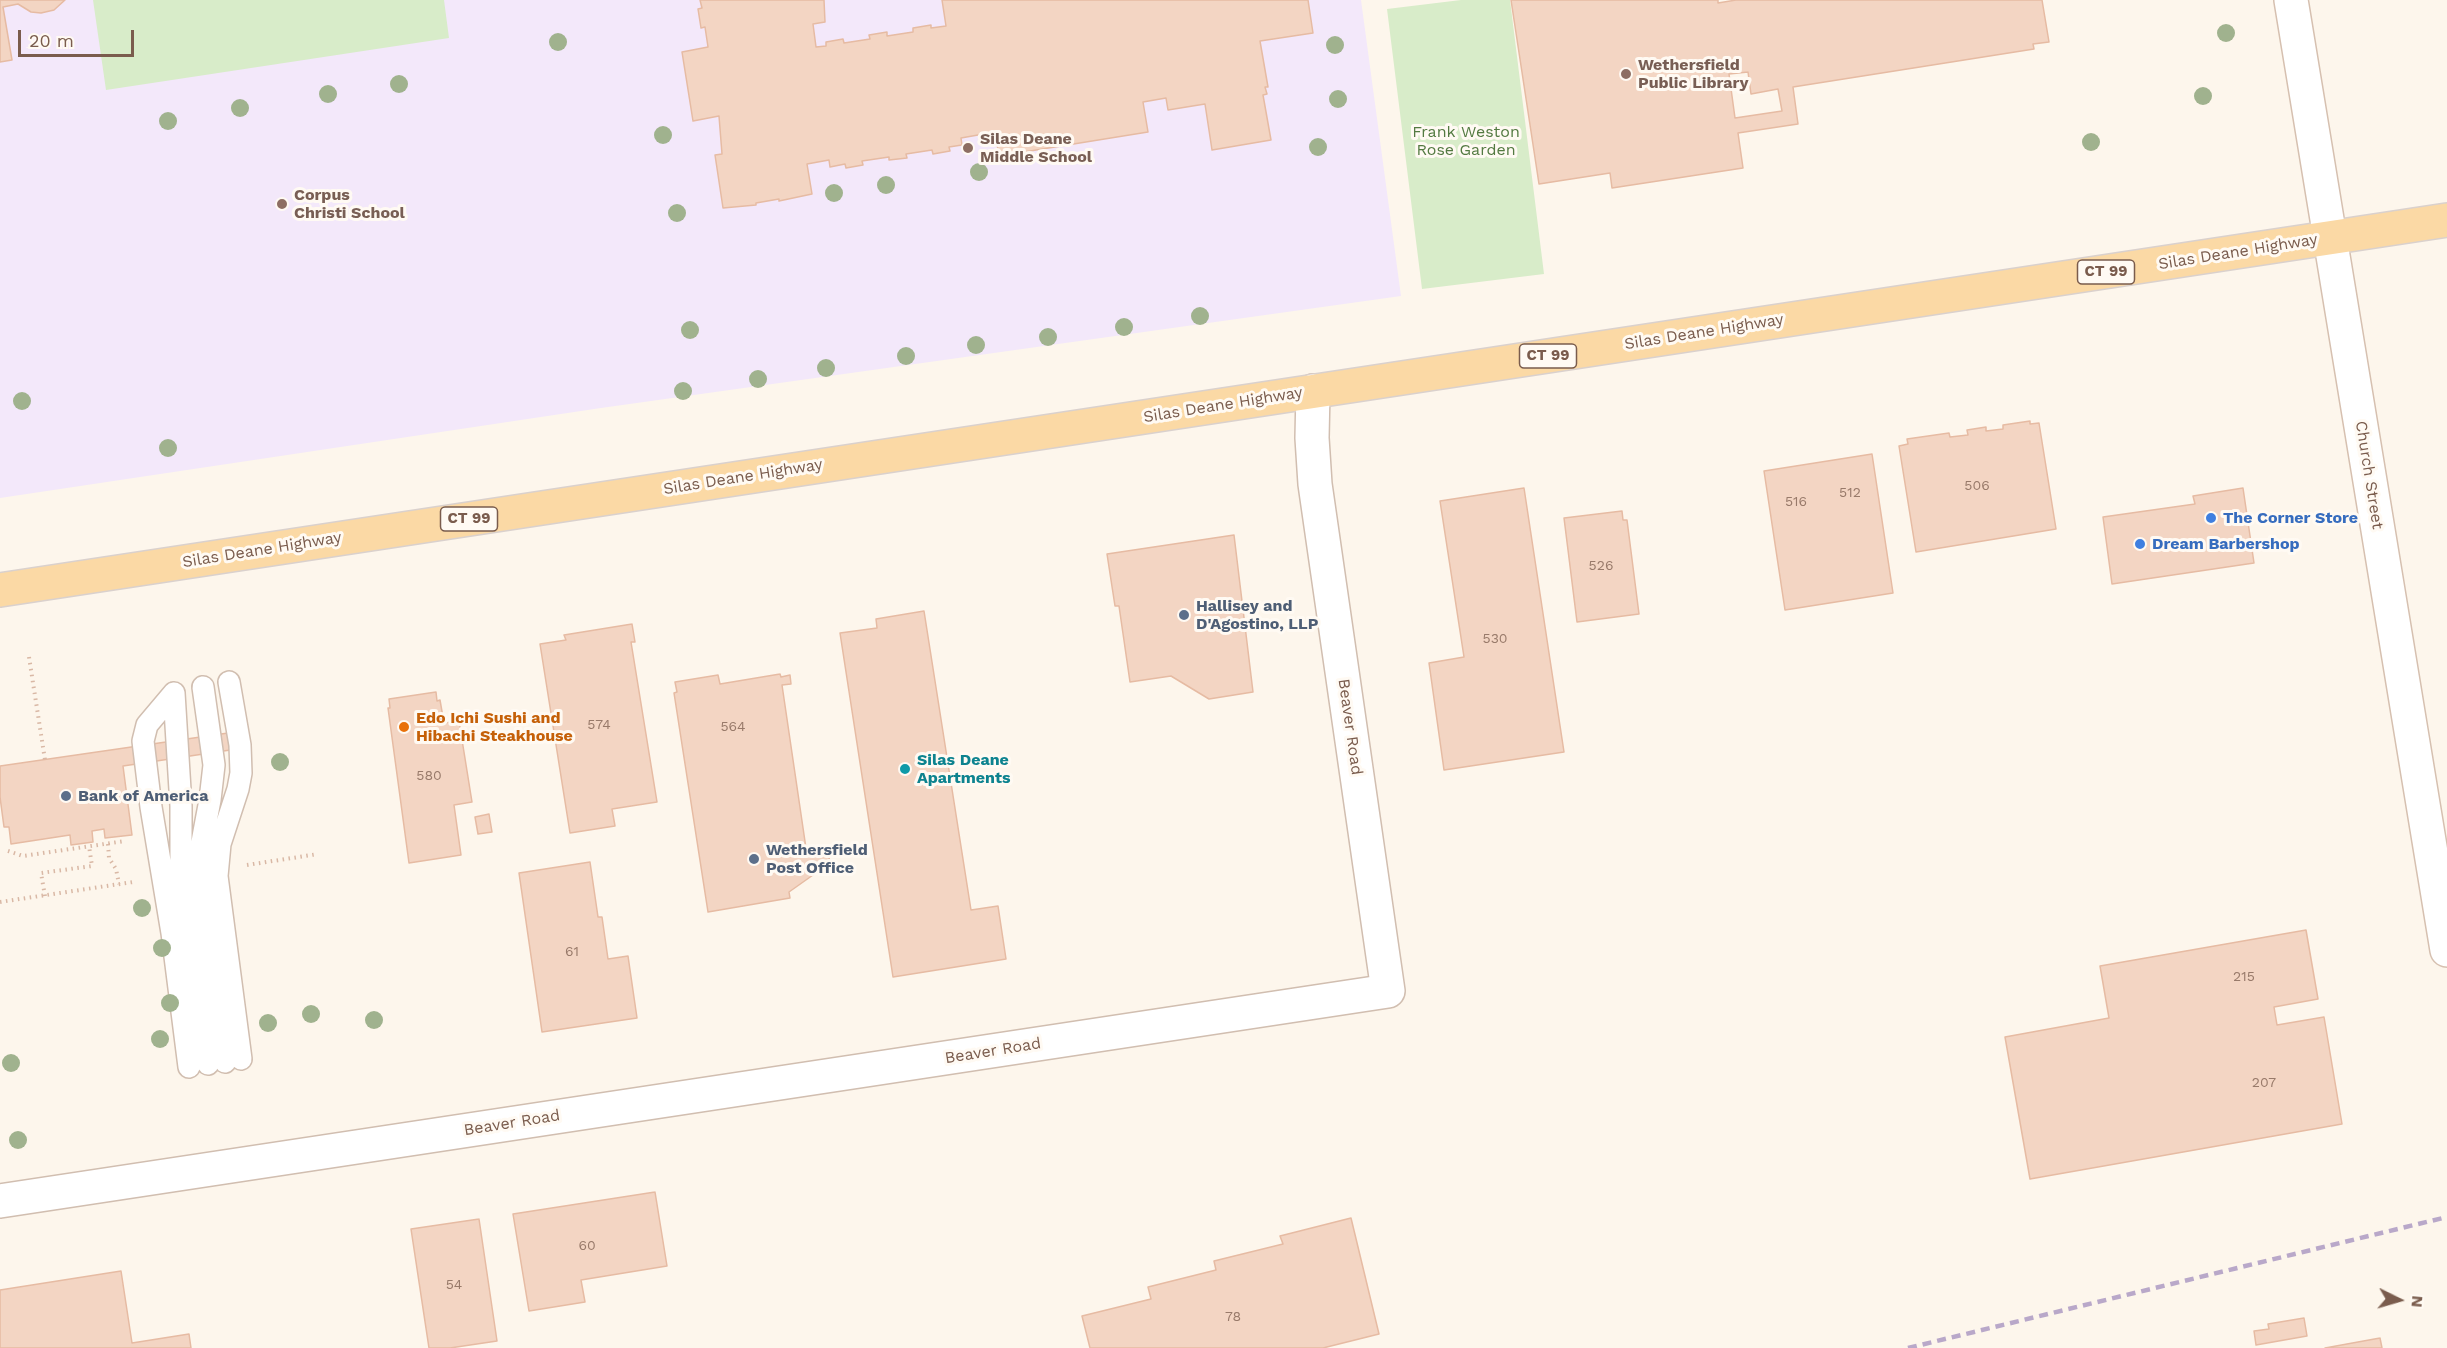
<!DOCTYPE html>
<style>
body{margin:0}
#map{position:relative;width:2447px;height:1348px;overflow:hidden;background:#fdf6ec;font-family:"Work Sans",sans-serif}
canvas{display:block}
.north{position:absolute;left:2369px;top:1270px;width:60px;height:60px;-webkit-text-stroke:4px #fffaf3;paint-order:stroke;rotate:95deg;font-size:16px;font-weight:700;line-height:24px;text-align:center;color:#7a5c4d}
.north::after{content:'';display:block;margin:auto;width:21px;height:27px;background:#7a5c4d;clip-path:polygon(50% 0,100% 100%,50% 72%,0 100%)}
.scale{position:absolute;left:18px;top:30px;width:116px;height:27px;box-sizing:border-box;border:3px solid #7a5c4d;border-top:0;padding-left:8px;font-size:18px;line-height:21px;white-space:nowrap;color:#7a5c4d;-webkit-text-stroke:4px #fffaf3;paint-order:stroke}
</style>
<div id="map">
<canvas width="2447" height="1348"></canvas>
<div class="north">N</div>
<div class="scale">20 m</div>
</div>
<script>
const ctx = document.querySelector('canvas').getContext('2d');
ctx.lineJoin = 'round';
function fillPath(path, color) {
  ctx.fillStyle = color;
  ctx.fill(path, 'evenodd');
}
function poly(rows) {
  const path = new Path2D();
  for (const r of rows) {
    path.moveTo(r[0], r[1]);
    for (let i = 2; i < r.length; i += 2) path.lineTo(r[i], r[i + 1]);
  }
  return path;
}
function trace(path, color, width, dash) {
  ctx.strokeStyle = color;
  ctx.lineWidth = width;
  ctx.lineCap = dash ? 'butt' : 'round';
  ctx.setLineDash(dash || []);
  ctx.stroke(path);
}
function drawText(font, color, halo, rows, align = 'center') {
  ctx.font = font + ' "Work Sans",sans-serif';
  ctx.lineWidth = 6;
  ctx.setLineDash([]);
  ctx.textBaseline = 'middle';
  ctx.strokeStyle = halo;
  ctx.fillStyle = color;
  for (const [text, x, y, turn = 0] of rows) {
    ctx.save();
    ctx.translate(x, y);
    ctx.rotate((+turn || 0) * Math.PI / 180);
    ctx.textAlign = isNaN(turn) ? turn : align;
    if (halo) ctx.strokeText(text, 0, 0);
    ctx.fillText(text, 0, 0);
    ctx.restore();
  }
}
const education = poly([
 [0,0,1361,0,1401,296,601,408,0,498]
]);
const green = poly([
 [93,0,444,0,449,38,106,90],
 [1461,0,1510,0,1544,274,1422,289,1387,9]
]);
const building = poly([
 [0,0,65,0,54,10,41,13,31,12,18,4,3,7,12,60,0,62,0,0],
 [700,0,824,0,825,22,813,24,816,47,826,46,826,42,843,39,844,43,870,39,869,35,887,32,887,36,913,32,913,28,931,25,931,28,946,26,942,0,1308,0,1313,33,1260,41,1268,87,1265,87,1267,94,1263,95,1271,140,1212,150,1205,104,1168,110,1166,98,1143,102,1148,132,999,156,995,132,961,138,962,145,949,147,950,151,933,154,932,150,906,154,907,158,889,160,889,157,862,161,863,165,846,168,845,164,830,167,829,160,807,164,812,194,779,201,779,199,756,203,756,205,723,208,715,155,722,154,719,116,693,121,682,52,708,47,705,27,701,28,698,9,702,8,700,0],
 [1511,0,1718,0,1718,3,1736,0,2042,0,2049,42,2033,44,2034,49,1793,87,1798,124,1738,133,1743,168,1612,188,1610,173,1539,184,1511,0],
 [1748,72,1751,94,1778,89,1782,111,1735,118,1729,74,1748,72],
 [2030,421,2030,424,2039,423,2056,529,1916,552,1899,446,1908,444,1907,439,1949,433,1950,437,1968,435,1967,430,1986,427,1986,431,2003,429,2003,425,2030,421],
 [1872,454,1893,593,1785,610,1764,471,1872,454],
 [1524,488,1564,752,1444,770,1429,663,1464,657,1440,501,1524,488],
 [2243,488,2254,563,2112,584,2103,517,2195,504,2193,496,2243,488],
 [1622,511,1623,520,1627,520,1639,614,1577,622,1564,518,1622,511],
 [1234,535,1253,692,1209,699,1171,676,1130,682,1119,606,1115,606,1107,554,1234,535],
 [924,611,971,910,998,906,1006,959,893,977,840,633,877,628,876,619,924,611],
 [632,624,635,642,631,642,657,802,612,809,615,826,570,833,540,644,566,640,564,635,632,624],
 [780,674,781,677,790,675,791,684,782,685,807,855,828,852,830,863,789,892,790,898,708,912,674,693,677,692,675,682,718,675,720,684,780,674],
 [436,692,437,701,440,700,444,723,459,721,472,802,454,805,461,855,409,863,388,708,390,708,389,699,436,692],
 [235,732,237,749,123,766,132,835,105,838,104,829,92,831,93,842,71,845,70,835,11,844,9,827,4,827,0,797,0,766,235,732],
 [489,814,492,832,478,834,475,817,489,814],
 [590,862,598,917,602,917,608,959,628,956,637,1018,542,1032,519,873,590,862],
 [2306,930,2318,999,2274,1007,2277,1025,2324,1017,2342,1124,2030,1179,2005,1037,2109,1018,2100,966,2306,930],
 [655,1192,667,1266,581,1280,585,1302,529,1311,513,1214,655,1192],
 [1351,1218,1379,1334,1323,1348,1090,1348,1082,1316,1151,1299,1148,1287,1216,1270,1214,1261,1283,1244,1280,1236,1351,1218],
 [479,1219,497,1341,450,1348,429,1348,411,1229,479,1219],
 [121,1271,132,1343,189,1334,191,1348,0,1348,0,1290,121,1271],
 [2304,1318,2307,1336,2256,1345,2254,1331,2269,1329,2268,1324,2304,1318],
 [2380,1338,2382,1348,2325,1348,2380,1338]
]);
const path = poly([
 [29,657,45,760],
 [108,844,109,858,116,869,119,884],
 [8,851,23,856,125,841],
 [247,865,318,854],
 [45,896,41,873,92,866,89,846],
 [0,902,133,882]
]);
const lane = poly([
 [229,682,240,745,241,773,238,789,220,844,217,876,241,1059],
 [203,687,214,765,210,800,199,858,199,882,225,1062],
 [174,693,147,725,143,741,151,807,172,933,189,1067],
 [174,693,181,806,181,876,208,1064]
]);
const street = poly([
 [0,1201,1388,991,1315,484,1312,438,1313,391]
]);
const secondary = poly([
 [2291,0,2447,950]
]);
const primary = poly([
 [0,590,2447,220]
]);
const rail = poly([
 [1908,1348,2447,1217]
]);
const trees = [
 [2226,33],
 [558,42],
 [1335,45],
 [399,84],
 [328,94],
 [2203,96],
 [1338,99],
 [240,108],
 [168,121],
 [663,135],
 [2091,142],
 [1318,147],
 [979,172],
 [886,185],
 [834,193],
 [677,213],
 [1200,316],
 [1124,327],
 [690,330],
 [1048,337],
 [976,345],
 [906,356],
 [826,368],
 [758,379],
 [683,391],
 [22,401],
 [168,448],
 [280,762],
 [142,908],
 [162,948],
 [170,1003],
 [311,1014],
 [374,1020],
 [268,1023],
 [160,1039],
 [11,1063],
 [18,1140]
];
const markers = [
 [1626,74,6,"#8d6e63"],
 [968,148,6,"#8d6e63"],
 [282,204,6,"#8d6e63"],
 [2211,518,6,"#3f7fe0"],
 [2140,544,6,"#3f7fe0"],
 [1184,615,6,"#5c6f8a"],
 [404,727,6,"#e8710a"],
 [905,769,6,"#0f9aa8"],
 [66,796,6,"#5c6f8a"],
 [754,859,6,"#5c6f8a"]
];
const numberNames = [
 ["506",1977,486],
 ["512",1850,493],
 ["516",1796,502],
 ["526",1601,566],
 ["530",1495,639],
 ["574",599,725],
 ["564",733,727],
 ["580",429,776],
 ["61",572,952],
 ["215",2244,977],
 ["207",2264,1083],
 ["60",587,1246],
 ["54",454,1285],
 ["78",1233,1317]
];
const shields = [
 [2106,272,57],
 [1548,356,57],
 [469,519,57]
];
const shieldNames = [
 ["CT 99",2106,272],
 ["CT 99",1548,356],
 ["CT 99",469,519]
];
const educationNames = [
 ["Wethersfield",1638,65],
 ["Public Library",1638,83],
 ["Silas Deane",980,139],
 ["Middle School",980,157],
 ["Corpus",294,195],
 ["Christi School",294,213]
];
const parkNames = [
 ["Frank Weston",1466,132],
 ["Rose Garden",1466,150]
];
const streetNames = [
 ["Silas Deane Highway",2238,252,-9],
 ["Silas Deane Highway",1704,332,-9],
 ["Silas Deane Highway",1223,405,-9],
 ["Church Street",2369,475,81],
 ["Silas Deane Highway",743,477,-9],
 ["Silas Deane Highway",262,550,-9],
 ["Beaver Road",1350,727,82],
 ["Beaver Road",993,1051,-9],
 ["Beaver Road",512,1123,-9]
];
const shopNames = [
 ["The Corner Store",2223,518],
 ["Dream Barbershop",2152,544]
];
const serviceNames = [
 ["Hallisey and",1196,606],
 ["D'Agostino, LLP",1196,624],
 ["Bank of America",78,796],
 ["Wethersfield",766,850],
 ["Post Office",766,868]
];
const foodNames = [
 ["Edo Ichi Sushi and",416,718],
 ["Hibachi Steakhouse",416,736]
];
const cultureNames = [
 ["Silas Deane",917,760],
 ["Apartments",917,778]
];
fillPath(education, '#f3e8fa');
fillPath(green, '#d8ecc9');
fillPath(building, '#f3d5c3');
trace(building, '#e6bba3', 1.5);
trace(lane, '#d1beb0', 24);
trace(street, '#d1beb0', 36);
trace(secondary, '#d6c0b0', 36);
trace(primary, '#dad1cd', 36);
trace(path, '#d9b8a5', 4, [1.5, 4.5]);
trace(lane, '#fff', 21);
trace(street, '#fff', 33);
trace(secondary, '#fff', 33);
trace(primary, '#fbd9a5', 33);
trace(rail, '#b9a8c9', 4.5, [9, 6]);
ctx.fillStyle = '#a0b28e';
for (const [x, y] of trees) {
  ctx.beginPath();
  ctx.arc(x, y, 9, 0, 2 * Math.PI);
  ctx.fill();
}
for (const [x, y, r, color] of markers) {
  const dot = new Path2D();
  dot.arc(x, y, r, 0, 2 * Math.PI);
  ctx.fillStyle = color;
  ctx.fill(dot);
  trace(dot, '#fffaf3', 2);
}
drawText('14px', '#987a6a', null, numberNames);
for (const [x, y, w] of shields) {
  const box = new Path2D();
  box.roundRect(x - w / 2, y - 12, w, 24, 4.5);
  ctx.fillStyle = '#fffaf3';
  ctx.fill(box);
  trace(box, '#7a5c4d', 1.5);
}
drawText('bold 15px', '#7a5c4d', null, shieldNames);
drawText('bold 16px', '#785e54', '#fffaf3', educationNames, 'left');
drawText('16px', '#537a41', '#fffaf3', parkNames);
drawText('16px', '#7a5c4d', '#fffaf3', streetNames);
drawText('bold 16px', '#366cbe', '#fffaf3', shopNames, 'left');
drawText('bold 16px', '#4e5e75', '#fffaf3', serviceNames, 'left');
drawText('bold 16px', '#c56008', '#fffaf3', foodNames, 'left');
drawText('bold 16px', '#0d838f', '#fffaf3', cultureNames, 'left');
</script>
